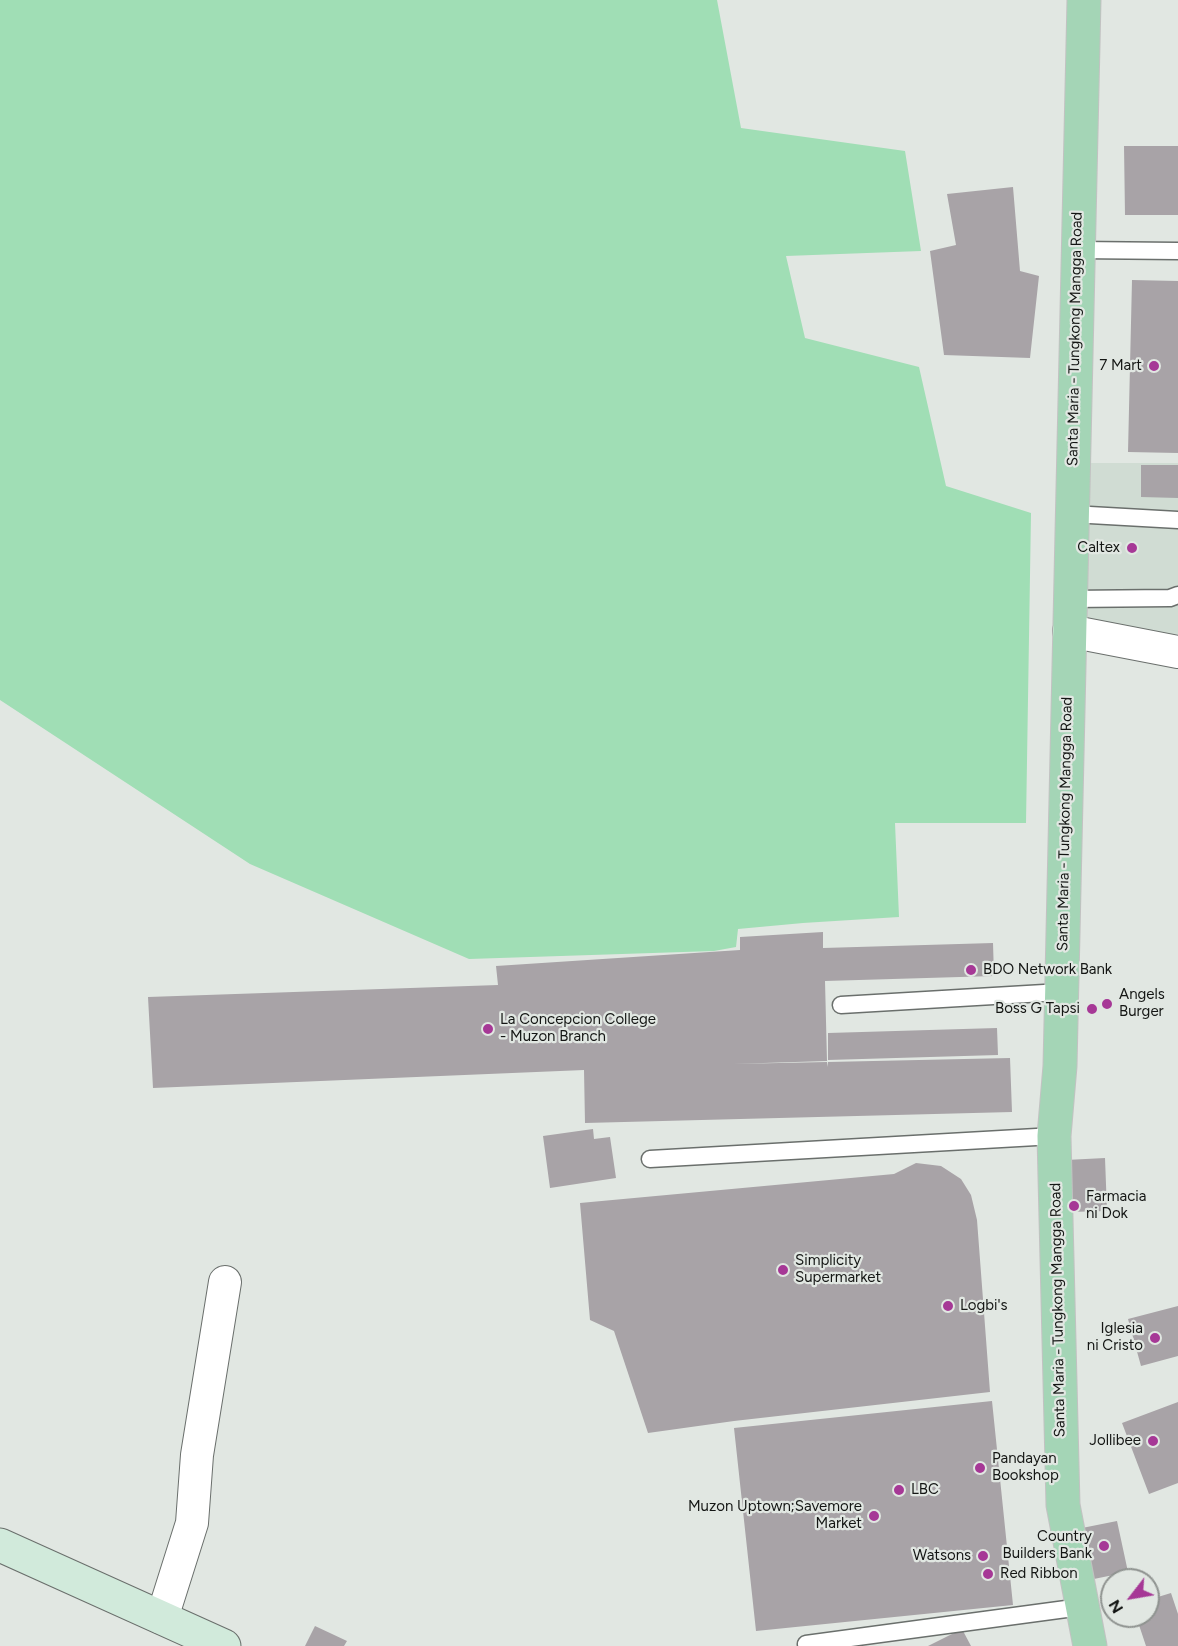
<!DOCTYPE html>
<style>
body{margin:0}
#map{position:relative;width:1178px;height:1646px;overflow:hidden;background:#e1e7e2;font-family:Figtree,sans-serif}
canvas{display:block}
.north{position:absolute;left:1100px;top:1568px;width:60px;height:60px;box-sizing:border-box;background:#e1e7e2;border:2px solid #8f9390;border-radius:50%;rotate:239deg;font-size:16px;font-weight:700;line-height:24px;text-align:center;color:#141614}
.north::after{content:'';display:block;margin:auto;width:21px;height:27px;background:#a63896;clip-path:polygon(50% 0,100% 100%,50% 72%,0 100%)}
</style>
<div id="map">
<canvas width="1178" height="1646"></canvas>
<div class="north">N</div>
</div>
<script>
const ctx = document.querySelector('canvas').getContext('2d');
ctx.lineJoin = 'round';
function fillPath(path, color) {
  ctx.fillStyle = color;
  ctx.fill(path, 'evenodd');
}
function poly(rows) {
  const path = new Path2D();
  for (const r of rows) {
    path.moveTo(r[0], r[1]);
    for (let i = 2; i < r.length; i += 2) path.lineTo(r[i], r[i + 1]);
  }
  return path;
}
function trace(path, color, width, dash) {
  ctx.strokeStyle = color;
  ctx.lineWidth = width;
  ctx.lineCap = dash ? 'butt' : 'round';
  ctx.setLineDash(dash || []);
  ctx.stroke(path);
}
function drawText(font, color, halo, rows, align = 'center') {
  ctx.font = font + ' Figtree,sans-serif';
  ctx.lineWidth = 4.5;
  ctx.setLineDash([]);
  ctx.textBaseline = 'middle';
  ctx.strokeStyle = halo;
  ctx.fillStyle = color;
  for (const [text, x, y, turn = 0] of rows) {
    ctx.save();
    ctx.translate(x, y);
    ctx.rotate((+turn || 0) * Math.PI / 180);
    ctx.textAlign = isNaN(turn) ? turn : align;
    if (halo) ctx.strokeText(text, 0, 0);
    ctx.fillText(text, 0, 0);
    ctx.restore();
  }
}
const built = poly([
 [1086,463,1178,463,1178,634,1086,633]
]);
const green = poly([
 [0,0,717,0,741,128,905,151,921,251,786,256,805,338,919,367,946,486,1031,513,1026,823,895,823,899,917,803,923,738,929,736,947,714,951,469,959,250,864,0,700]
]);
const building = poly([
 [1124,146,1178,146,1178,215,1125,215],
 [1013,187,1020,271,1039,276,1030,358,944,355,930,251,956,245,947,194],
 [1132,280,1178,281,1178,453,1128,452],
 [1141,465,1178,465,1178,498,1141,497],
 [823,932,823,948,993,943,994,976,825,981,827,1061,732,1064,827,1062,828,1067,828,1062,1010,1058,1012,1112,585,1123,584,1070,153,1088,148,997,498,985,496,966,740,950,740,937],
 [997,1028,998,1055,828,1060,828,1033],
 [593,1129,594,1139,610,1137,616,1178,550,1188,543,1136],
 [1105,1158,1107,1211,1068,1212,1066,1160],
 [916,1163,941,1166,961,1179,971,1195,977,1220,990,1392,734,1421,648,1433,614,1331,590,1320,580,1203,894,1174],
 [1178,1306,1178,1356,1141,1366,1128,1319],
 [992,1401,1013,1605,756,1631,734,1428],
 [1178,1402,1178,1483,1149,1494,1122,1423],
 [1117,1521,1128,1572,1089,1580,1077,1529],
 [1171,1593,1178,1614,1178,1646,1146,1646,1136,1616,1148,1616,1148,1600],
 [315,1626,347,1641,344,1646,305,1646],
 [962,1629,971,1646,928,1646]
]);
const lane = poly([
 [1077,250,1178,251],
 [1072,514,1178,520],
 [1070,599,1170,598,1178,595],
 [841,1005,1061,992],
 [650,1159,1054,1136],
 [806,1644,1081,1607]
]);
const street = poly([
 [1069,631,1178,652],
 [162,1618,192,1523,197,1455,225,1282]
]);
const secondary = poly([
 [0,1545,224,1646]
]);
const primary = poly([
 [1084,0,1060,1066,1054,1136,1063,1505,1090,1646]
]);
const markers = [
 [1154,366,6,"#a63896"],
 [1132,548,6,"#a63896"],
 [971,970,6,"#a63896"],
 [1107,1004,6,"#a63896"],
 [1092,1009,6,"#a63896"],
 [488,1029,6,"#a63896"],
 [1074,1206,6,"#a63896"],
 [783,1270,6,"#a63896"],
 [948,1306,6,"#a63896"],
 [1155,1338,6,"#a63896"],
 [1153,1441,6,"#a63896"],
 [980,1468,6,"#a63896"],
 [899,1490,6,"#a63896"],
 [874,1516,6,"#a63896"],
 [1104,1546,6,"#a63896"],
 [983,1556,6,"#a63896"],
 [988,1574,6,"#a63896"]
];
const streetNames = [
 ["Santa Maria - Tungkong Mangga Road",1075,339,-89],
 ["Santa Maria - Tungkong Mangga Road",1065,824,-89],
 ["Santa Maria - Tungkong Mangga Road",1058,1310,-91]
];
const poiNames = [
 ["7 Mart",1142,366,"right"],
 ["Caltex",1120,548,"right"],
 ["BDO Network Bank",983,970],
 ["Angels",1119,995],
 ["Burger",1119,1012],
 ["Boss G Tapsi",1080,1009,"right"],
 ["La Concepcion College",500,1020],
 ["- Muzon Branch",500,1037],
 ["Farmacia",1086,1197],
 ["ni Dok",1086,1214],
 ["Simplicity",795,1261],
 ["Supermarket",795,1278],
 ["Logbi's",960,1306],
 ["Iglesia",1143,1329,"right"],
 ["ni Cristo",1143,1346,"right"],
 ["Jollibee",1141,1441,"right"],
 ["Pandayan",992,1459],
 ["Bookshop",992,1476],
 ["LBC",911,1490],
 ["Muzon Uptown;Savemore",862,1507,"right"],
 ["Market",862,1524,"right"],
 ["Country",1092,1537,"right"],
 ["Builders Bank",1092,1554,"right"],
 ["Watsons",971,1556,"right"],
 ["Red Ribbon",1000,1574]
];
fillPath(built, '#d0dcd3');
fillPath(green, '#a0deb5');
fillPath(building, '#a8a3a7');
trace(lane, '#6a6f6c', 19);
trace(street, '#6a6f6c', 34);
trace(secondary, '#6a6f6c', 35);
trace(primary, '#c2c2c2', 35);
trace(lane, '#fff', 16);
trace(street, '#fff', 32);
trace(secondary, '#d1eadb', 33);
trace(primary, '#a4d5b6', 33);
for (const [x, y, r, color] of markers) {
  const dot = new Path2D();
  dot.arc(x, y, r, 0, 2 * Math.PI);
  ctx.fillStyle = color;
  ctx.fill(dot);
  trace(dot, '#e1e7e2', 2);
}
drawText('15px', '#141614', '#e1e7e2', streetNames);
drawText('15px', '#141614', '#e1e7e2', poiNames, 'left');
</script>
